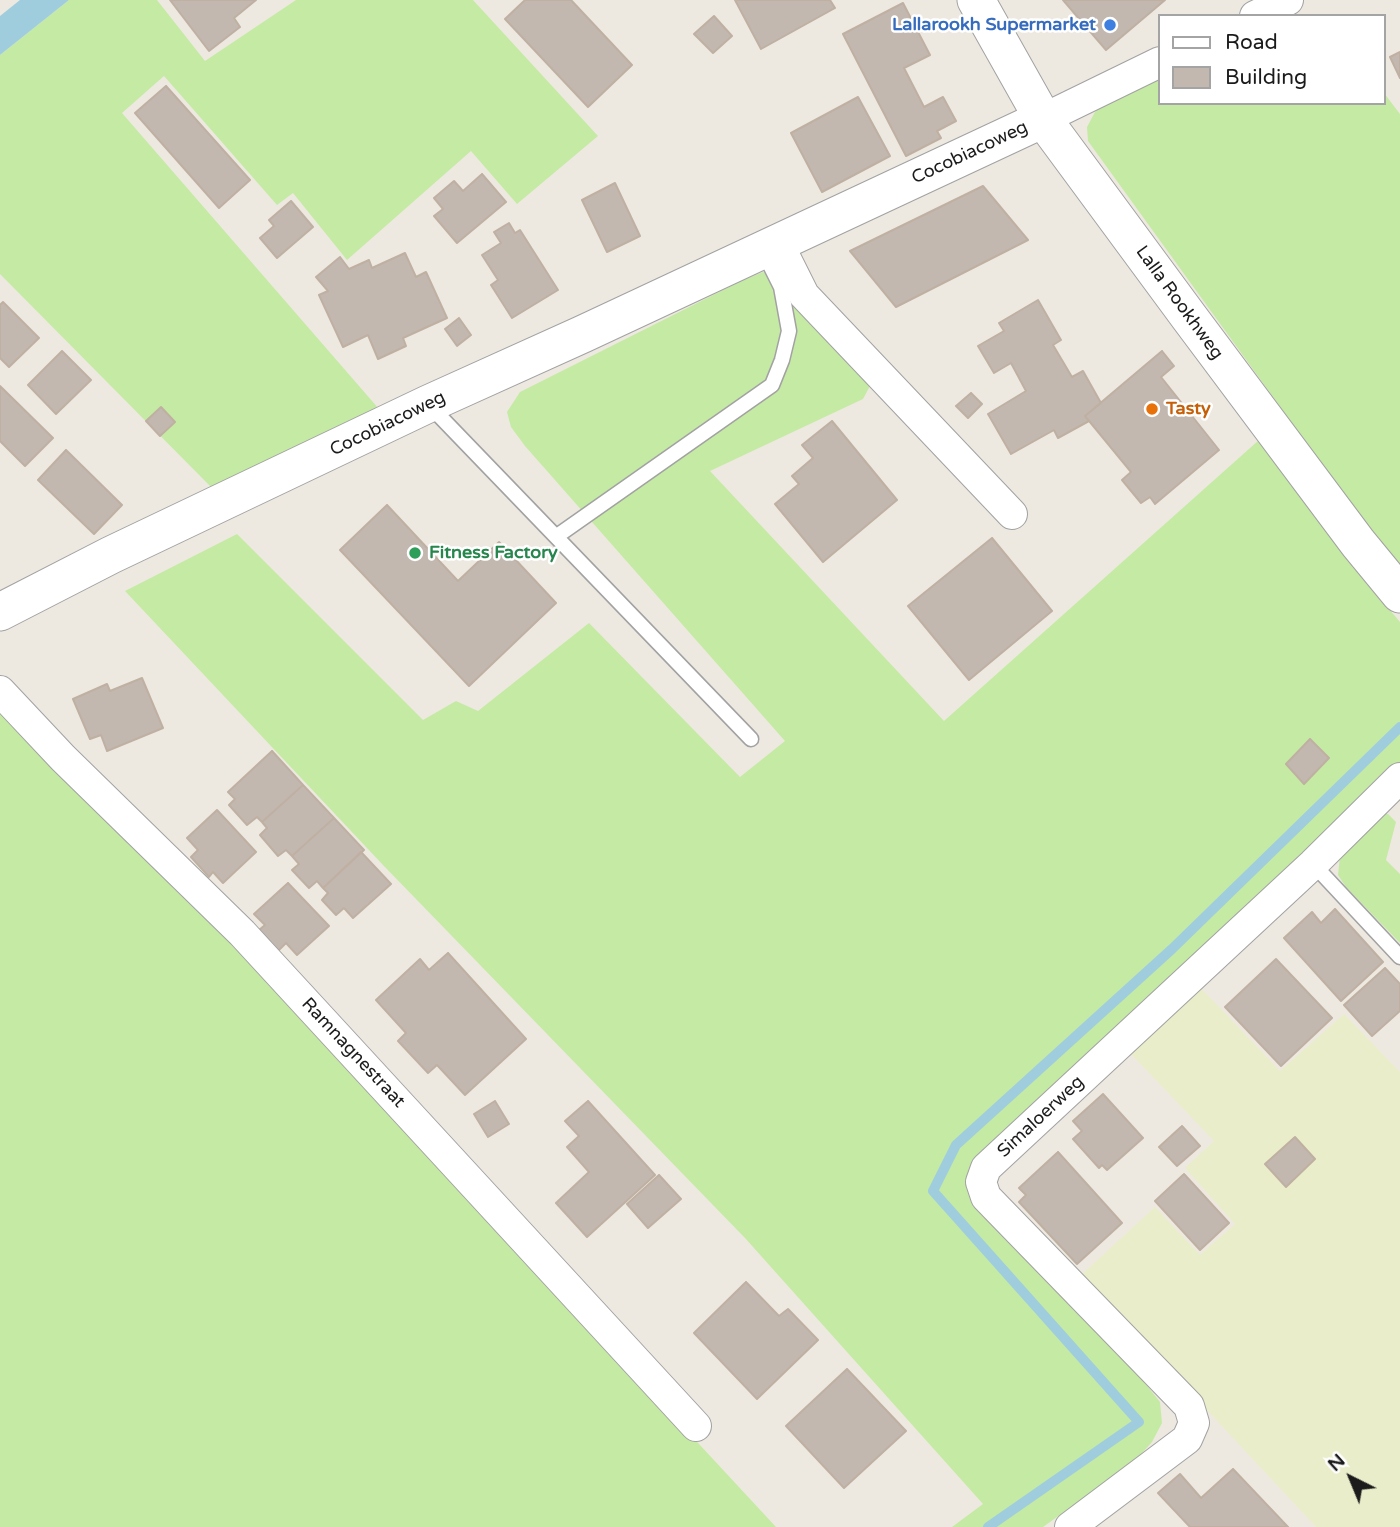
<!DOCTYPE html>
<style>
body{margin:0}
#map{position:relative;width:1400px;height:1527px;overflow:hidden;background:#ede9e0;font-family:"Varela Round",sans-serif}
canvas{display:block}
.legend{position:absolute;left:1158px;top:14px;width:228px;height:91px;box-sizing:border-box;background:#fff;border:2px solid #a4a4a4;margin:0;padding:9px 12px;list-style:none;font-size:21px;color:#1b1b1b}
.legend li{display:flex;align-items:center;gap:14px;height:35px}
.legend b{width:35px;border:2px solid #a4a4a4}
.north{position:absolute;left:1316px;top:1443px;width:70px;height:70px;-webkit-text-stroke:5px #fff;paint-order:stroke;rotate:317deg;font-size:19px;font-weight:700;line-height:28px;text-align:center;color:#1b1b1b}
.north::after{content:'';display:block;margin:auto;width:24px;height:32px;background:#1b1b1b;clip-path:polygon(50% 0,100% 100%,50% 72%,0 100%)}
</style>
<div id="map">
<canvas width="1400" height="1527"></canvas>
<ul class="legend">
<li><b style="height:9px;background:#fff"></b>Road</li>
<li><b style="height:19px;background:#c2b8b0"></b>Building</li>
</ul>
<div class="north">N</div>
</div>
<script>
const ctx = document.querySelector('canvas').getContext('2d');
ctx.lineJoin = 'round';
function fillPath(path, color) {
  ctx.fillStyle = color;
  ctx.fill(path, 'evenodd');
}
function poly(rows) {
  const path = new Path2D();
  for (const r of rows) {
    path.moveTo(r[0], r[1]);
    for (let i = 2; i < r.length; i += 2) path.lineTo(r[i], r[i + 1]);
  }
  return path;
}
function trace(path, color, width, dash) {
  ctx.strokeStyle = color;
  ctx.lineWidth = width;
  ctx.lineCap = dash ? 'butt' : 'round';
  ctx.setLineDash(dash || []);
  ctx.stroke(path);
}
function drawText(font, color, halo, rows, align = 'center') {
  ctx.font = font + ' "Varela Round",sans-serif';
  ctx.lineWidth = 5;
  ctx.setLineDash([]);
  ctx.textBaseline = 'middle';
  ctx.strokeStyle = halo;
  ctx.fillStyle = color;
  for (const [text, x, y, turn = 0] of rows) {
    ctx.save();
    ctx.translate(x, y);
    ctx.rotate((+turn || 0) * Math.PI / 180);
    ctx.textAlign = isNaN(turn) ? turn : align;
    if (halo) ctx.strokeText(text, 0, 0);
    ctx.fillText(text, 0, 0);
    ctx.restore();
  }
}
const farmland = poly([
 [1199,986,1280,1071,1344,1014,1400,1072,1400,1527,1316,1527,1081,1275,1155,1207,1200,1255,1235,1224,1185,1168,1214,1141,1129,1052]
]);
const grass = poly([
 [69,0,157,0,205,61,296,0,473,0,598,136,517,204,471,151,347,260,293,193,277,205,164,76,122,113,379,409,213,489,0,274,0,55],
 [1160,73,1160,103,1384,103,1384,93,1400,114,1400,569,1372,534,1088,141,1087,127,1095,112,1107,101],
 [763,272,776,275,871,384,863,399,710,471,944,721,1259,440,1351,564,1400,622,1400,763,1317,847,973,1167,1160,1402,1162,1423,1152,1442,1134,1462,1043,1527,952,1527,983,1504,745,1238,383,865,125,591,237,534,423,720,456,701,478,711,589,623,740,777,785,741,525,446,511,427,507,412,520,392,741,281],
 [0,703,214,921,776,1527,0,1527],
 [1380,812,1388,814,1396,822,1386,860,1400,874,1400,943,1346,887,1338,875,1340,856]
]);
const water = poly([
 [20,0,69,0,0,55,0,16]
]);
const stream = poly([
 [988,1527,1139,1422,933,1191,956,1145,1172,949,1400,727]
]);
const building = poly([
 [170,0,256,0,234,18,240,27,209,51,170,0],
 [525,0,571,0,632,65,588,107,505,19,525,0],
 [735,0,830,0,835,8,761,49,735,0],
 [1063,0,1165,0,1106,50,1063,0],
 [903,3,930,55,904,68,924,107,943,97,956,121,937,131,941,138,906,156,843,34,903,3],
 [714,16,732,36,713,53,694,34,714,16],
 [1400,52,1400,78,1390,57,1400,52],
 [166,86,250,180,219,208,135,113,166,86],
 [858,97,890,156,822,192,791,133,858,97],
 [482,174,506,202,457,243,434,216,443,209,434,198,454,181,463,191,482,174],
 [615,183,640,236,607,252,582,200,615,183],
 [983,186,1028,240,896,307,850,251,983,186],
 [291,201,313,227,277,258,260,238,274,226,269,220,291,201],
 [509,223,515,233,520,230,558,290,512,318,491,285,498,280,482,255,501,243,494,232,509,223],
 [405,253,416,277,426,272,447,318,403,338,406,346,378,359,368,335,343,347,319,295,328,291,316,277,340,257,349,269,369,260,372,268,405,253],
 [1038,300,1061,340,1053,345,1072,377,1083,371,1101,403,1085,416,1089,421,1058,438,1054,430,1011,454,988,414,1026,391,1011,363,994,373,978,346,1004,331,999,323,1038,300],
 [3,302,39,338,9,367,0,358,0,305,3,302],
 [459,318,471,335,457,346,445,329,459,318],
 [62,351,91,380,56,414,28,385,62,351],
 [1162,351,1174,366,1161,377,1219,450,1155,504,1150,497,1141,503,1122,480,1131,472,1085,416,1162,351],
 [0,386,53,438,25,466,0,441,0,386],
 [971,393,982,404,968,418,956,406,971,393],
 [161,407,175,422,160,436,146,421,161,407],
 [832,421,897,500,823,562,775,504,799,484,792,476,813,458,802,445,832,421],
 [66,450,122,505,94,534,38,480,66,450],
 [387,505,458,581,499,542,556,603,469,686,340,550,387,505],
 [992,538,1052,611,969,680,908,606,992,538],
 [142,678,163,728,107,751,101,735,90,739,73,699,107,684,110,691,142,678],
 [1310,739,1329,758,1304,784,1286,764,1310,739],
 [272,751,303,785,262,822,257,817,247,825,229,805,235,799,228,792,272,751],
 [303,785,334,818,292,856,286,850,278,856,260,835,267,828,262,822,303,785],
 [217,810,256,852,223,883,213,872,209,877,191,857,198,850,187,838,217,810],
 [334,818,364,850,323,888,317,881,309,888,292,870,299,864,292,856,334,818],
 [361,852,391,884,353,918,344,908,336,915,322,900,328,893,323,888,361,852],
 [288,883,329,926,297,955,286,943,278,951,259,930,265,925,254,914,288,883],
 [1335,909,1383,962,1341,1001,1284,938,1312,912,1321,923,1335,909],
 [448,953,526,1039,465,1095,437,1065,428,1073,398,1041,406,1033,376,1000,420,959,429,970,448,953],
 [1276,959,1332,1018,1281,1066,1225,1007,1276,959],
 [1385,968,1400,984,1400,1011,1372,1036,1344,1005,1385,968],
 [1103,1094,1143,1138,1107,1170,1102,1165,1099,1168,1073,1139,1082,1131,1073,1121,1103,1094],
 [495,1101,509,1124,488,1137,474,1114,495,1101],
 [588,1101,655,1175,587,1237,556,1203,589,1172,567,1147,579,1136,565,1121,588,1101],
 [1182,1126,1200,1146,1177,1166,1159,1147,1182,1126],
 [1295,1137,1315,1159,1286,1187,1265,1164,1295,1137],
 [1058,1152,1122,1223,1077,1264,1019,1202,1026,1195,1019,1188,1058,1152],
 [1184,1174,1229,1223,1200,1250,1155,1201,1184,1174],
 [659,1175,681,1199,648,1228,627,1204,659,1175],
 [746,1282,779,1316,788,1309,818,1340,757,1399,694,1333,746,1282],
 [847,1369,906,1431,844,1488,786,1426,847,1369],
 [1233,1469,1288,1527,1190,1527,1158,1493,1180,1474,1201,1498,1233,1469]
]);
const service = poly([
 [429,405,751,739],
 [557,536,772,385,782,360,789,331,781,287,763,251],
 [1313,864,1400,957]
]);
const minor = poly([
 [1255,16,1288,0],
 [1043,119,1160,62],
 [778,243,804,295,1012,514],
 [0,691,63,758,242,933,696,1426],
 [1070,1527,1187,1439,1194,1423,1189,1406,986,1197,981,1182,986,1168,1313,864,1400,778]
]);
const tertiary = poly([
 [976,0,1043,119,1189,317,1358,543,1400,594],
 [0,612,111,555,428,404,583,334,1043,119]
]);
const markers = [
 [1110,25,7,"#3f7fe0"],
 [1152,409,7,"#e8710a"],
 [415,553,7,"#2e9e5b"]
];
const shopNames = [
 ["Lallarookh Supermarket",1096,25]
];
const streetNames = [
 ["Cocobiacoweg",970,153,-25],
 ["Lalla Rookhweg",1179,303,54],
 ["Cocobiacoweg",388,424,-26],
 ["Ramnagnestraat",353,1053,47],
 ["Simaloerweg",1041,1117,-43]
];
const foodNames = [
 ["Tasty",1166,409]
];
const leisureNames = [
 ["Fitness Factory",429,553]
];
fillPath(farmland, '#eaedca');
fillPath(grass, '#c5eaa4');
fillPath(water, '#9fcddd');
trace(stream, '#9fcddd', 10);
fillPath(building, '#c2b8b0');
trace(building, '#bfb0a2', 2);
trace(service, '#a2a2a2', 17);
trace(minor, '#a2a2a2', 32);
trace(tertiary, '#a2a2a2', 39);
trace(service, '#fff', 14);
trace(minor, '#fff', 30);
trace(tertiary, '#fff', 37);
for (const [x, y, r, color] of markers) {
  const dot = new Path2D();
  dot.arc(x, y, r, 0, 2 * Math.PI);
  ctx.fillStyle = color;
  ctx.fill(dot);
  trace(dot, '#fff', 2.5);
}
drawText('bold 18px', '#366cbe', '#fff', shopNames, 'right');
drawText('18px', '#1b1b1b', '#fff', streetNames);
drawText('bold 18px', '#c56008', '#fff', foodNames, 'left');
drawText('bold 18px', '#27864d', '#fff', leisureNames, 'left');
</script>
